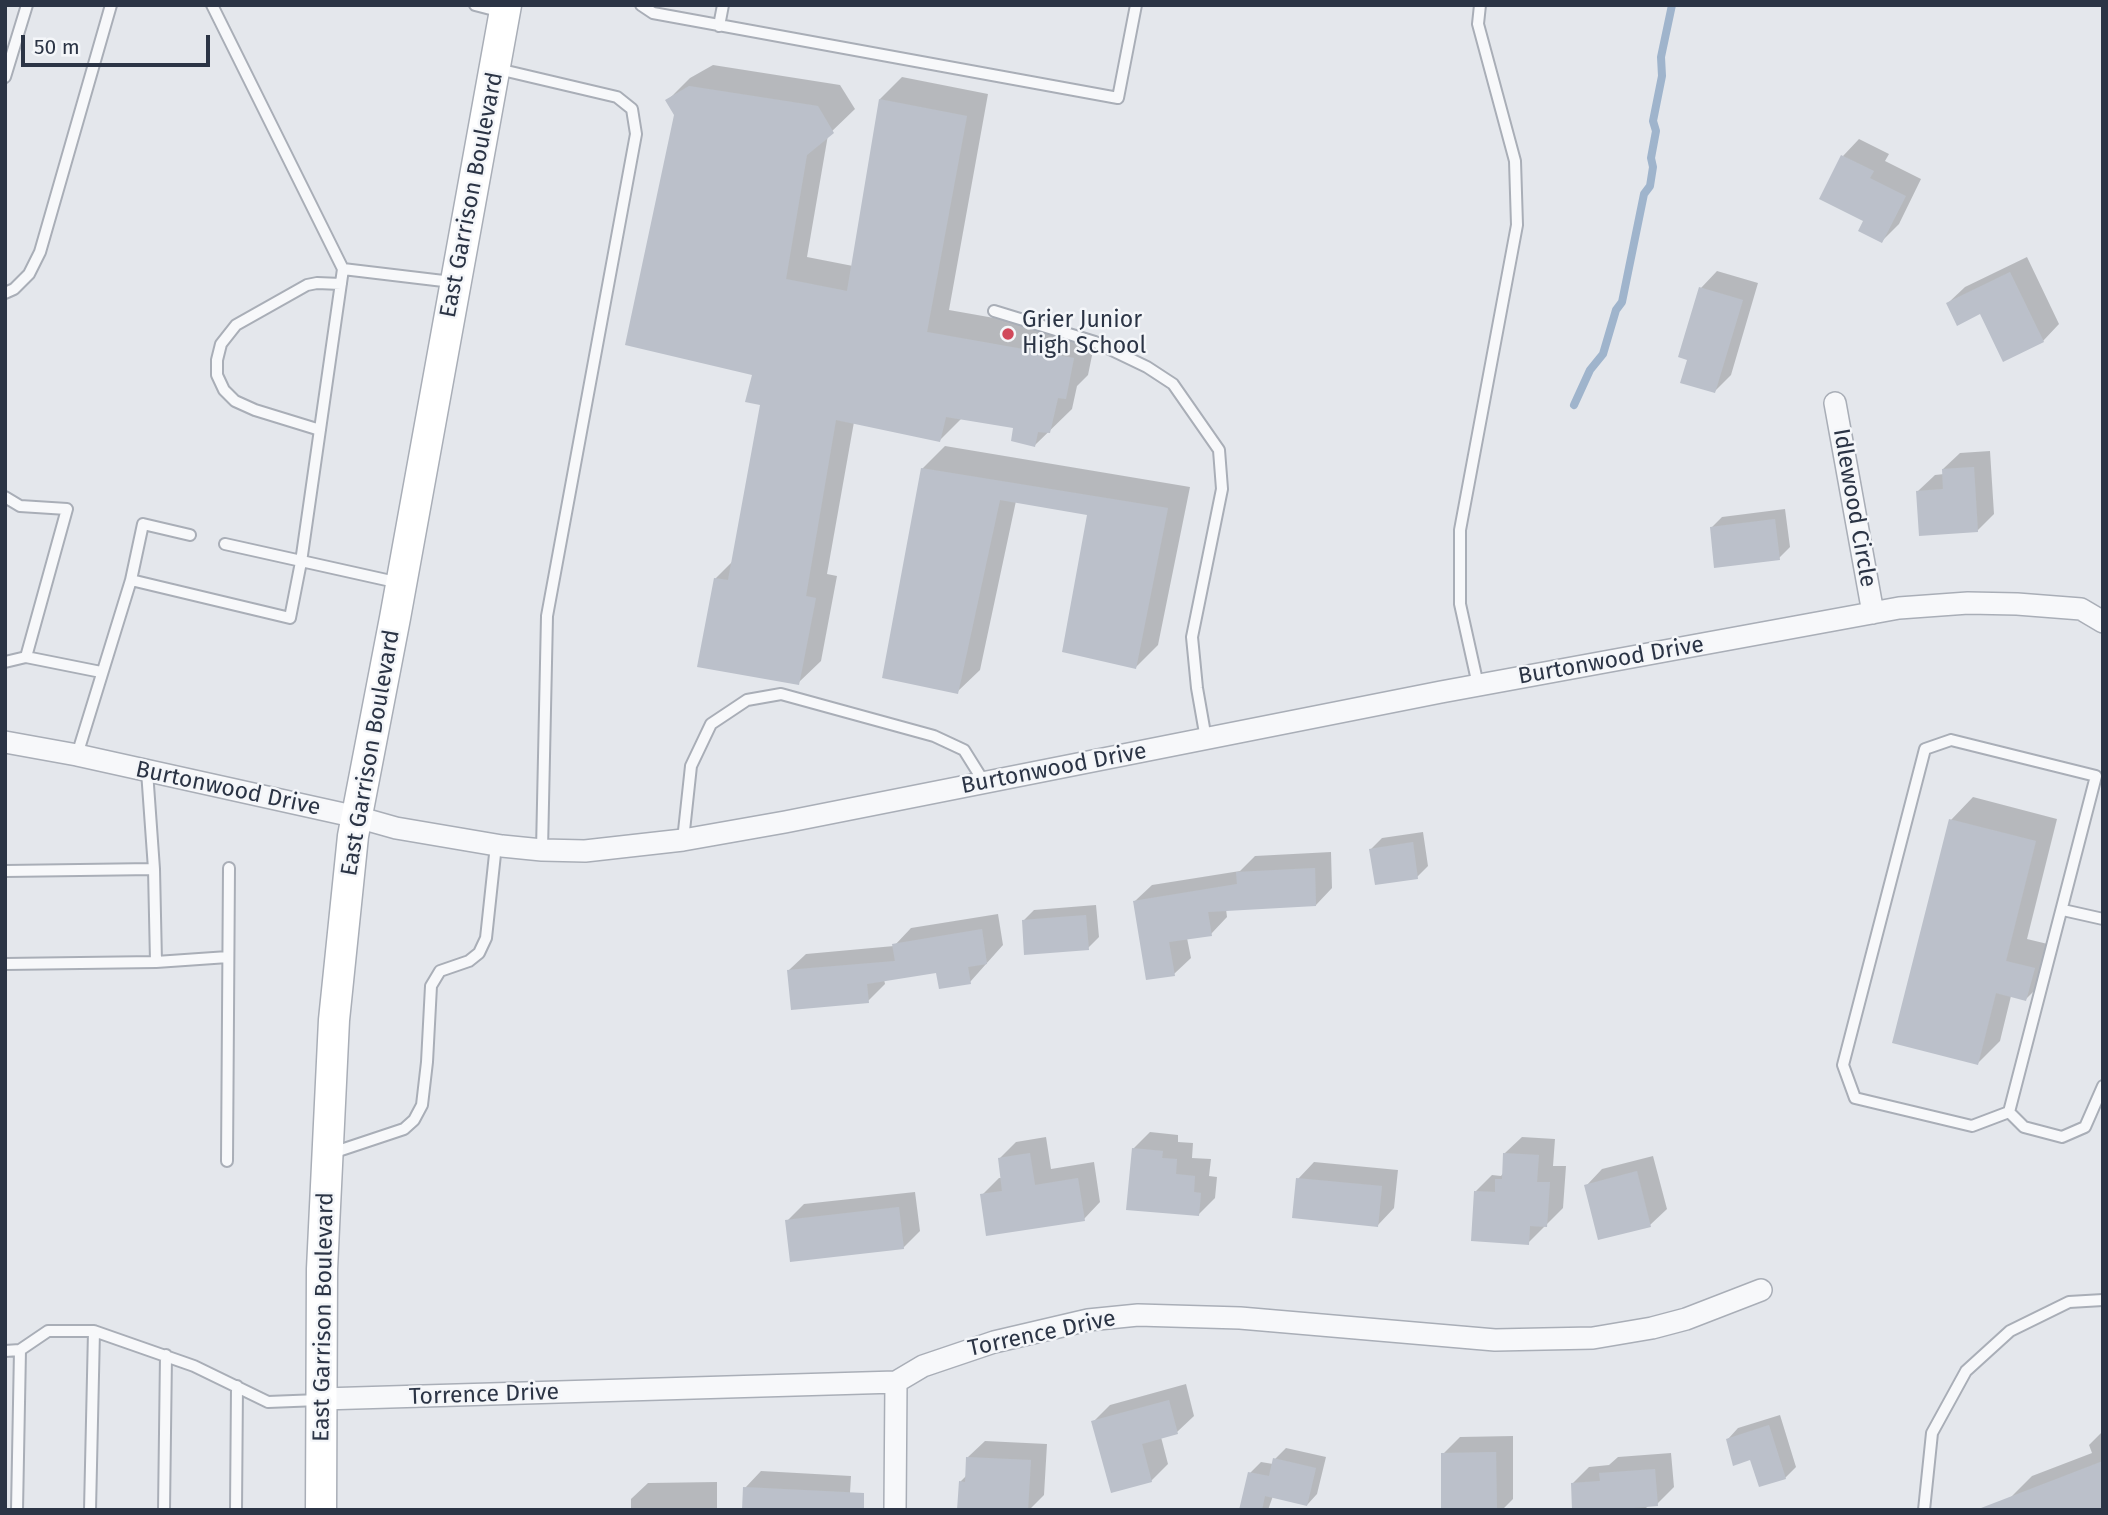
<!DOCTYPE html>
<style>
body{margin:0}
#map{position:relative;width:2108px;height:1515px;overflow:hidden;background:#e4e7ec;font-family:"Fira Sans",sans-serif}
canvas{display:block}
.frame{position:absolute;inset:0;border:7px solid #2b3445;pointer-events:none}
.scale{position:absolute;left:21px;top:35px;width:189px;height:32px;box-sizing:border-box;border:4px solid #2b3445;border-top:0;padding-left:9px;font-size:21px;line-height:24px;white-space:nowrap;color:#2b3445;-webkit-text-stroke:5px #f4f6f9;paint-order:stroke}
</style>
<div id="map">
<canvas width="2108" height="1515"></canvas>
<div class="frame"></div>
<div class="scale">50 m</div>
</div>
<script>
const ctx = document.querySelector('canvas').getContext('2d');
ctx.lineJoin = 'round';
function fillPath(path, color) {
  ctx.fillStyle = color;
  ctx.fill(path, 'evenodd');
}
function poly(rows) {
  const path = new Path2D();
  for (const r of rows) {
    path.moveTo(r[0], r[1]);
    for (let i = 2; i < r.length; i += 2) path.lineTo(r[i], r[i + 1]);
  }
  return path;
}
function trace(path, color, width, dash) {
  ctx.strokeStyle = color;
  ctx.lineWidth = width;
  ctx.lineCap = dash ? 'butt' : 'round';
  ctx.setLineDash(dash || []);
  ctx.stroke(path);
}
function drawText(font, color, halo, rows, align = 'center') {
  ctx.font = font + ' "Fira Sans",sans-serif';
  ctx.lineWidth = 5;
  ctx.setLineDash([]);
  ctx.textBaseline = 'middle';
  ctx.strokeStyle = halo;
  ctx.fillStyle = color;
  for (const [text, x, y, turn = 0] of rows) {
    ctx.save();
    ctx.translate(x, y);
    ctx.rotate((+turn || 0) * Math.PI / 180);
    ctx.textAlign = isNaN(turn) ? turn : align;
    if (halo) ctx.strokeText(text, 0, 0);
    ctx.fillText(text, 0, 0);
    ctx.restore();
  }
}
const shadow = poly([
 [713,65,840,85,855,109,828,135,807,257,853,266,880,99,902,77,988,94,949,310,1096,336,1088,375,1077,386,1072,409,1034,446,1015,427,962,418,940,440,854,422,827,574,837,576,821,661,798,683,715,579,733,561,762,404,676,115,668,100,690,78],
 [1859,139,1889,154,1885,161,1921,179,1899,224,1882,241,1843,156],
 [2027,257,2059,324,2043,341,1981,312,1948,303,1965,287],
 [1717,271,1758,283,1731,375,1715,391,1689,359,1701,288],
 [945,446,1190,487,1158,645,1135,668,1089,513,1016,501,980,670,957,692,922,469],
 [1990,451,1994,514,1977,531,1918,491,1935,475,1944,474,1943,469,1960,453],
 [1785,509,1790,547,1779,558,1711,528,1722,517],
 [1973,797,2057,819,2027,939,2056,946,2048,977,2026,999,2011,996,2000,1041,1978,1063,1951,820],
 [1423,832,1428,866,1417,877,1371,849,1382,838],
 [1331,852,1332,888,1316,905,1226,909,1227,917,1211,934,1187,938,1191,958,1174,974,1135,901,1152,885,1240,871,1255,856],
 [1096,905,1099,937,1088,948,1023,921,1034,910],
 [998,914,1003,945,970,982,937,971,884,979,885,984,868,1001,789,970,806,954,894,946,911,928],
 [1150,1132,1178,1135,1178,1142,1193,1143,1192,1158,1211,1159,1209,1176,1217,1177,1215,1198,1198,1215,1133,1149],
 [1046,1137,1051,1169,1094,1162,1100,1202,1084,1219,982,1195,999,1178,1002,1178,999,1159,1016,1142],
 [1522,1137,1555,1139,1553,1166,1566,1166,1563,1208,1528,1243,1475,1192,1492,1175,1501,1176,1504,1172,1505,1153],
 [1653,1156,1667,1209,1650,1225,1586,1186,1602,1169],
 [1314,1162,1398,1170,1394,1208,1378,1225,1298,1179],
 [915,1192,920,1231,903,1248,787,1221,804,1204],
 [1186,1384,1194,1416,1177,1432,1161,1437,1168,1464,1151,1481,1093,1422,1110,1405],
 [1780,1415,1796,1467,1785,1478,1752,1458,1728,1439,1738,1428],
 [2103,1431,2103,1510,2010,1498,2032,1476,2092,1453,2089,1445],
 [1513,1436,1513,1499,1502,1510,1443,1510,1443,1454,1460,1437],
 [985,1441,1047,1444,1044,1495,1029,1510,959,1510,960,1482,967,1475,968,1457],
 [1286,1448,1326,1457,1317,1494,1307,1505,1273,1496,1268,1510,1241,1510,1250,1473,1261,1462,1273,1464,1275,1459],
 [1671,1453,1674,1487,1657,1504,1649,1505,1644,1510,1574,1510,1572,1484,1589,1467,1609,1465,1618,1457],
 [761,1471,851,1476,849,1510,745,1488],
 [717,1482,717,1510,631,1510,631,1499,648,1483]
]);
const stream = poly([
 [1574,405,1590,370,1603,354,1616,310,1622,302,1644,194,1650,186,1653,167,1651,158,1656,131,1653,121,1662,76,1661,57,1672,5]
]);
const building = poly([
 [689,86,818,106,834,133,807,155,786,279,847,291,879,99,967,116,927,332,1074,358,1066,399,1058,398,1050,433,1038,432,1035,447,1011,441,1013,428,946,417,940,442,836,420,806,596,816,598,799,685,697,667,714,578,728,580,760,405,745,402,752,375,625,345,674,115,665,100],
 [1841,155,1874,171,1870,178,1906,196,1882,243,1858,231,1863,221,1819,199],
 [2010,272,2044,342,2003,362,1980,314,1957,326,1946,303],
 [1699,287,1743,300,1715,393,1680,383,1687,360,1678,357],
 [1974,467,1978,532,1919,536,1916,491,1943,489,1942,469],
 [921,468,1168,508,1136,669,1062,652,1087,515,1000,500,958,694,882,678],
 [1775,519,1780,560,1714,568,1710,527],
 [1949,819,2036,841,2006,961,2035,968,2026,1001,1996,993,1978,1065,1892,1043],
 [1413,842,1418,879,1375,885,1369,849],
 [1315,868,1316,906,1208,912,1212,936,1169,942,1175,976,1146,980,1133,901,1237,884,1236,872],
 [1086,915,1089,950,1024,955,1022,920],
 [982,929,987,964,968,967,971,984,939,989,936,973,867,984,869,1003,791,1010,787,970,895,961,892,944],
 [1132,1148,1163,1151,1162,1158,1177,1159,1176,1174,1195,1176,1194,1192,1201,1193,1199,1216,1126,1210],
 [1030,1153,1035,1185,1078,1178,1085,1221,986,1236,980,1194,1002,1191,998,1158],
 [1503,1153,1539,1155,1537,1182,1550,1182,1547,1227,1530,1226,1529,1245,1471,1241,1474,1191,1495,1192,1495,1179,1502,1179],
 [1637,1171,1651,1227,1598,1240,1584,1185],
 [1296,1178,1382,1186,1378,1227,1292,1218],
 [899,1207,904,1249,790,1262,785,1220],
 [1169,1400,1178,1434,1142,1444,1152,1482,1111,1493,1091,1421],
 [1769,1425,1786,1479,1759,1487,1750,1460,1733,1466,1726,1439],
 [1496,1452,1497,1510,1441,1510,1441,1453],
 [966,1457,1031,1460,1028,1510,957,1510,959,1481,965,1482],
 [1273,1458,1316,1468,1307,1506,1265,1496,1262,1510,1239,1510,1248,1472,1269,1476],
 [2103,1461,2103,1510,1981,1510,1981,1508],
 [1655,1469,1658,1506,1633,1508,1633,1510,1572,1510,1571,1483,1600,1481,1599,1473],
 [743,1487,864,1493,864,1510,742,1510]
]);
const service = poly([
 [212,5,343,269],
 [475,5,502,12],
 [641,5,653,13,1118,98,1136,5],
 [719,26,723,5],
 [498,69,617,97,632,109,636,134,547,616,542,850],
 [5,77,27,5],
 [5,293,14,289,29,274,40,252,111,5],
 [994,311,1095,342,1147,367,1173,384,1219,450,1222,489,1192,637,1197,688,1206,739],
 [320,430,255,410,235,401,224,390,217,375,217,360,221,344,236,325,307,285,317,283,341,284],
 [5,497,20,506,67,509,26,657],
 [225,544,400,583],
 [131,580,143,524,190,535],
 [5,662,26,657,101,672],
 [1478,685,1460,604,1460,530,1517,225,1515,161,1478,24,1480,5],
 [1951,740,2096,776,2009,1112,1972,1126,1855,1098,1843,1065,1925,749,1951,740],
 [77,755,131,580,290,618,301,562,343,269,452,282],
 [683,840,691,766,711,724,747,700,781,694,934,736,964,750,984,782],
 [5,871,154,869],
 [2063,910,2103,919],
 [156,962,228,957],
 [5,964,156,962,154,869,147,771],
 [2009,1112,2024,1127,2062,1137,2085,1127,2103,1086],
 [329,1154,404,1129,414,1120,422,1105,427,1062,431,986,440,971,469,961,479,953,486,938,496,845],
 [227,1161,229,868],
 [5,1351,20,1350,48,1331,94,1331,194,1366,268,1402,319,1400],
 [17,1510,20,1350],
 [90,1510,94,1331],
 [164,1510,166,1355],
 [236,1510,237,1386],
 [1924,1510,1932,1433,1966,1371,2010,1331,2069,1302,2103,1300]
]);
const minor = poly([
 [1835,403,1873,613],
 [5,742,77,755,357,817,396,828,502,846,542,850,585,851,683,840,785,822,1441,692,1899,608,1968,603,2017,604,2081,609,2103,622],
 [322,1399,896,1382,923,1366,994,1342,1088,1320,1138,1315,1240,1318,1495,1340,1593,1338,1652,1328,1686,1319,1761,1290],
 [895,1510,896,1382]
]);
const secondary = poly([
 [321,1510,322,1269,334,1020,353,836,395,618,506,5]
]);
const markers = [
 [1008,334,7,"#d1495b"]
];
const streetNames = [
 ["East Garrison Boulevard",472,195,-79],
 ["Idlewood Circle",1854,508,80],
 ["Burtonwood Drive",1611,661,-10],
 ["East Garrison Boulevard",371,753,-80],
 ["Burtonwood Drive",1054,769,-11],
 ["Burtonwood Drive",228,789,12],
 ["East Garrison Boulevard",324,1317,-89],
 ["Torrence Drive",1042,1334,-12],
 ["Torrence Drive",484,1395,-2]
];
const poiNames = [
 ["Grier Junior",1022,321],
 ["High School",1022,347]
];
fillPath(shadow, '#0003');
trace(stream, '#9fb4cc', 8);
fillPath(building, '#bbc0ca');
trace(service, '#a9aeb7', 14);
trace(minor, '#a9aeb7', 24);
trace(secondary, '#a9aeb7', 33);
trace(service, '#f7f8fa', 10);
trace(minor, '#f7f8fa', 21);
trace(secondary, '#fff', 30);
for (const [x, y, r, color] of markers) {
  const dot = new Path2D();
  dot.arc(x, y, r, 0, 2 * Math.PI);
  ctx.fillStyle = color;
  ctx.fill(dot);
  trace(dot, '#f4f6f9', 2.5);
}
drawText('23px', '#2b3445', '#f4f6f9', streetNames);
drawText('23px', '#2b3445', '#f4f6f9', poiNames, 'left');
</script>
